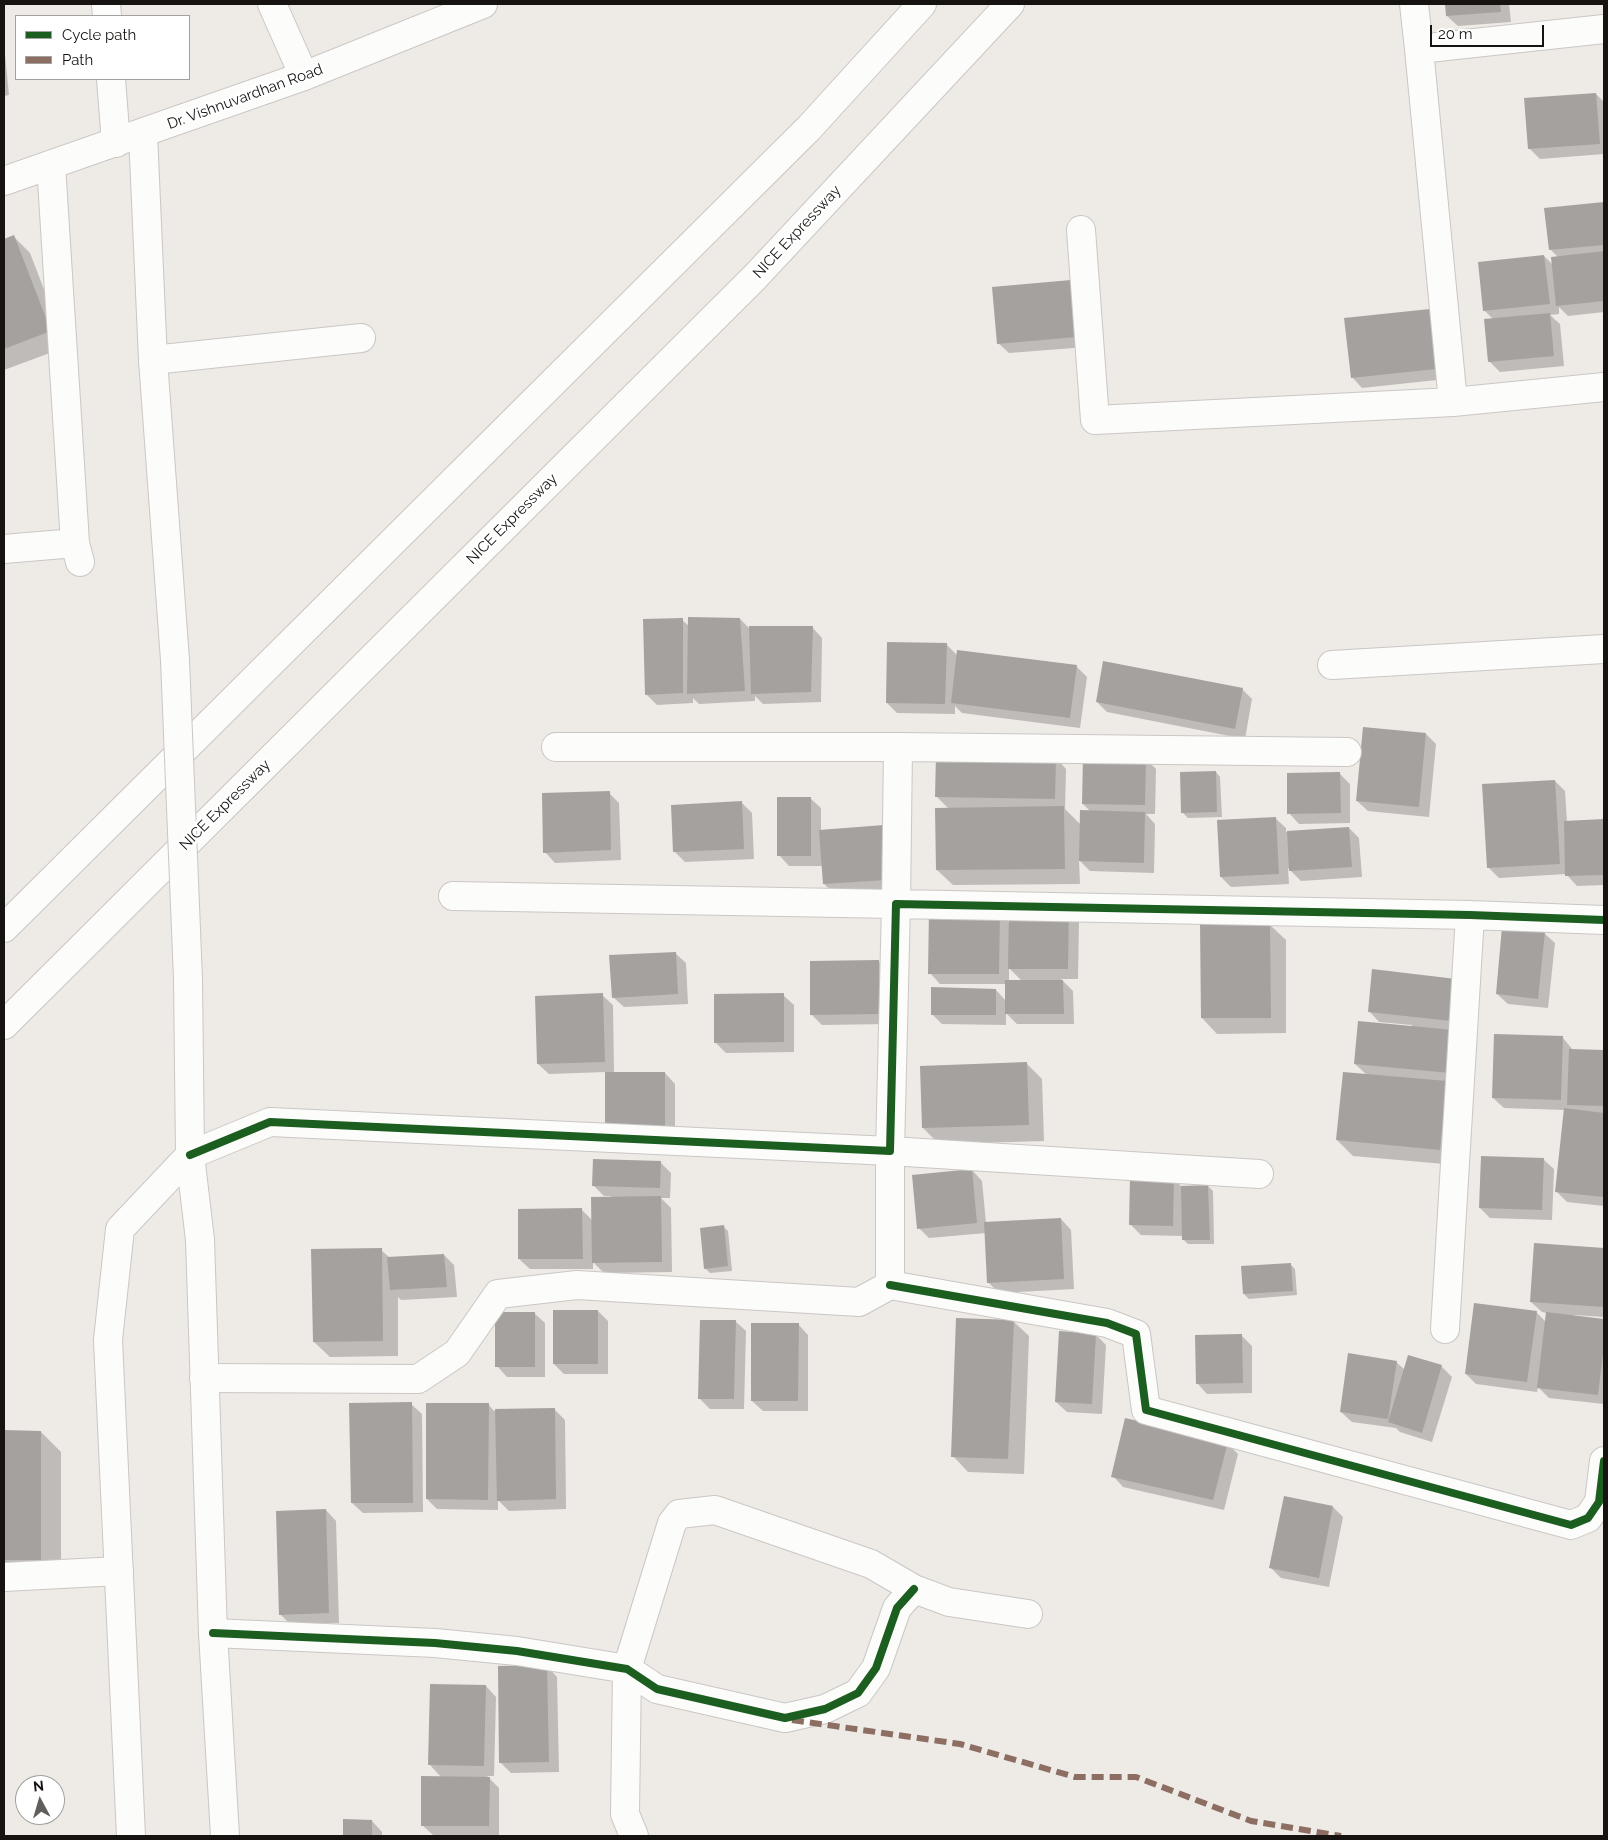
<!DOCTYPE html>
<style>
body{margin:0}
#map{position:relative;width:1608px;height:1840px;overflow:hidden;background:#eeeae6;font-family:Raleway,sans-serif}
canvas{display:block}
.frame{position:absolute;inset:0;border:5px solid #161311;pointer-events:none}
.legend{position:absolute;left:15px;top:15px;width:175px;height:65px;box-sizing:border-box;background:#fff;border:1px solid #a2a1a0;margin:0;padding:6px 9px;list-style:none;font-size:15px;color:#161311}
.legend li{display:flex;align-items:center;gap:10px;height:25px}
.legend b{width:25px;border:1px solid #a2a1a0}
.north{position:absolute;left:15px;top:1775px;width:50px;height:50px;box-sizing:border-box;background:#fff;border:1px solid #a2a1a0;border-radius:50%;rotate:354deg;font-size:14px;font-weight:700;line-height:20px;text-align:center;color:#161311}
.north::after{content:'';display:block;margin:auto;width:18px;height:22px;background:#625e5c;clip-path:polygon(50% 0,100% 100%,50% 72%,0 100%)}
.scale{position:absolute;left:1430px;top:25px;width:114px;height:22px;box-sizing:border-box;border:2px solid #161311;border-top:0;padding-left:6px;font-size:15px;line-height:18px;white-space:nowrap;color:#161311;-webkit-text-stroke:4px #fff;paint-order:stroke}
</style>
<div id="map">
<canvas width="1608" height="1840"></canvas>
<div class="frame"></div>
<ul class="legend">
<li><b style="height:6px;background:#1b5e20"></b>Cycle path</li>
<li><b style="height:6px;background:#8d6e63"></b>Path</li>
</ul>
<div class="north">N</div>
<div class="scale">20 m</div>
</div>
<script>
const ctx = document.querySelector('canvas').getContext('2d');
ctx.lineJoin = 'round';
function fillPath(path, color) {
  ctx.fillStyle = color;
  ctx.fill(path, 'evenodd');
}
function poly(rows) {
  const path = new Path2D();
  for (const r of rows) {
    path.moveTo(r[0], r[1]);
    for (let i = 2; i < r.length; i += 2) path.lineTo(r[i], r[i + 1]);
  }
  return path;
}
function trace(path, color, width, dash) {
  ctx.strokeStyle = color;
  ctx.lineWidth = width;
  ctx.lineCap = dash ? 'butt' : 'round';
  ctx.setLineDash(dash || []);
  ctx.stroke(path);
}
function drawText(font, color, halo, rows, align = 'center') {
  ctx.font = font + ' Raleway,sans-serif';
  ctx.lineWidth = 5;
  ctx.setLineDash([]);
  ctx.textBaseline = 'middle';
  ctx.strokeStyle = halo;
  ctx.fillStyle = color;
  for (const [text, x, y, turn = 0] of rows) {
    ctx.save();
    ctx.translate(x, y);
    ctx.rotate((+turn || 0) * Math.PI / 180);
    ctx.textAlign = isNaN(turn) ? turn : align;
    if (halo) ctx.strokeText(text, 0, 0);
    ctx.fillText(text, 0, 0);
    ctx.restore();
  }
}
const shadow = poly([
 [1447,4,1509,4,1511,22,1458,26,1447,16],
 [4,44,9,95,4,96],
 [1596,94,1604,102,1604,154,1540,159,1530,149,1526,99],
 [1604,203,1604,312,1568,316,1559,307,1559,314,1550,315,1560,324,1564,366,1500,372,1489,361,1493,319,1484,310,1544,256,1553,265,1558,257,1550,249,1546,209],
 [14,237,30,253,66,347,4,370,4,241],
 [1081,292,1086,347,1009,353,998,343],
 [1430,311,1440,321,1446,379,1362,388,1352,377],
 [740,619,751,630,812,627,822,638,821,702,763,704,755,696,755,701,699,704,693,698,693,703,657,705,646,694,682,620,689,626],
 [946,644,958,656,1076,666,1087,677,1080,728,962,713,955,706,955,714,897,713,887,703],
 [1242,689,1252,699,1245,739,1107,712,1097,702],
 [1426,734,1436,744,1429,817,1368,811,1357,801],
 [1056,758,1066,769,1065,809,1081,825,1091,812,1083,804,1145,758,1156,769,1155,814,1146,814,1155,824,1154,873,1090,871,1079,860,1080,884,953,885,937,870,949,809,936,796],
 [1216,772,1220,777,1222,817,1188,818,1183,813],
 [1339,773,1350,784,1350,823,1299,824,1289,813],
 [1555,781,1565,791,1567,822,1604,820,1604,885,1577,886,1566,874,1499,878,1488,867],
 [609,793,619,803,621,860,555,863,545,852],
 [810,798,821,808,821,831,897,890,835,894,824,884,823,866,789,866,779,855],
 [741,802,752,813,754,859,685,862,675,852],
 [1275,818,1286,828,1286,832,1349,828,1359,838,1362,877,1301,881,1288,868,1289,884,1231,887,1221,877],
 [999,912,1010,923,1079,921,1078,979,1061,979,1073,991,1074,1024,1017,1024,1006,1013,1006,1025,942,1024,932,1014,996,990,1006,1001,1006,984,940,984,930,973],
 [1009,968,1022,981,1009,981],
 [1270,925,1286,940,1286,1033,1217,1034,1202,1018],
 [1544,933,1555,943,1548,1008,1508,1004,1497,994],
 [675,953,686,963,688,1004,624,1007,613,997],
 [878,961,889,972,889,1024,822,1025,811,1014],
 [1455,980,1460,1083,1456,1165,1353,1156,1337,1140,1367,1075,1355,1064,1411,1028,1412,1025,1379,1022,1369,1011],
 [602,995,613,1005,614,1073,665,1073,675,1084,675,1138,606,1072,549,1074,538,1064],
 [783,995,794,1005,794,1052,726,1053,715,1042],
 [1563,1038,1573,1050,1604,1051,1604,1206,1567,1202,1556,1191,1565,1110,1504,1108,1493,1098],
 [1026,1063,1042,1079,1044,1141,939,1144,923,1128],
 [1543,1159,1554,1169,1552,1220,1490,1218,1480,1208],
 [661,1163,671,1173,670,1198,661,1198,671,1208,672,1272,604,1273,593,1262,593,1269,530,1269,519,1259,582,1210,593,1221,611,1196,604,1196,593,1185],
 [972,1170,982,1181,986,1223,1061,1219,1071,1230,1074,1289,999,1293,989,1283,986,1233,929,1238,919,1228],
 [1173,1178,1182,1187,1208,1186,1213,1191,1214,1244,1188,1244,1183,1239,1183,1236,1141,1235,1131,1225],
 [723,1226,728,1231,732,1271,710,1273,705,1268],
 [1536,1245,1604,1249,1604,1317,1574,1315,1573,1317,1604,1320,1604,1404,1549,1398,1538,1387,1537,1392,1476,1384,1466,1374,1536,1312,1546,1322,1547,1313,1542,1312,1531,1302],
 [381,1250,390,1258,444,1255,454,1265,457,1297,401,1300,398,1297,398,1356,330,1357,314,1342],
 [1290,1264,1295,1269,1297,1295,1249,1299,1244,1294],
 [598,1311,608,1321,608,1374,564,1374,554,1364],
 [534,1313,545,1323,545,1377,507,1377,497,1366],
 [735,1321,746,1331,744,1409,710,1409,699,1398],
 [1013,1321,1029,1336,1024,1474,968,1472,953,1456],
 [798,1324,808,1335,808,1411,763,1411,752,1401],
 [1096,1335,1106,1345,1102,1414,1067,1412,1056,1402],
 [1241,1335,1252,1346,1252,1393,1207,1394,1197,1383],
 [1396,1362,1405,1370,1441,1366,1452,1377,1432,1442,1400,1432,1396,1428,1352,1422,1341,1412],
 [411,1404,422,1414,423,1512,363,1513,352,1503],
 [488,1404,494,1411,554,1409,565,1420,566,1509,509,1511,498,1500,498,1510,437,1509,427,1499],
 [4,1432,41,1432,61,1452,61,1580,4,1580],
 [1227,1443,1238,1454,1224,1510,1123,1487,1113,1476],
 [1333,1507,1343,1517,1329,1587,1281,1578,1270,1567],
 [326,1510,336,1521,339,1623,290,1624,280,1614],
 [547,1666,557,1677,559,1772,511,1773,500,1762],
 [486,1686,496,1697,494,1776,487,1776,499,1788,499,1836,433,1835,422,1825,442,1778,430,1765],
 [344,1820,372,1821,382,1832,382,1836,344,1836]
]);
const building = poly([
 [1445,4,1500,4,1501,12,1446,16],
 [1596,93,1600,144,1528,149,1524,98],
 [1604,202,1604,245,1549,250,1544,208],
 [14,235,51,331,4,349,4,239],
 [1604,251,1604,301,1556,306,1551,257],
 [1544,255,1550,304,1483,311,1478,262],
 [1071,280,1076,337,997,344,992,287],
 [1430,309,1436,369,1351,378,1344,318],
 [1550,313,1554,356,1488,362,1484,319],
 [688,617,740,618,745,691,687,694],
 [683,618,683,693,645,695,643,619],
 [749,626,813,626,811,692,751,694],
 [887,642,947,643,945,704,886,703],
 [957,650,1077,665,1070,718,951,703],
 [1103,661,1243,688,1235,729,1096,702],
 [1363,727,1426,733,1419,807,1356,801],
 [936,755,1056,757,1055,799,935,797],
 [1083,756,1146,757,1145,805,1082,804],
 [1216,771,1217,812,1181,813,1180,772],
 [1340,772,1341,813,1287,814,1287,773],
 [1555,780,1560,864,1487,868,1482,784],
 [610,791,611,850,543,853,542,793],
 [777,797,811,797,811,856,777,856],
 [742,801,744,849,673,852,671,805],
 [1064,806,1065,869,936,870,935,808],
 [1080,810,1145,812,1144,863,1079,861],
 [1276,817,1279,874,1220,877,1217,820],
 [1604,819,1604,875,1565,876,1564,821],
 [884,825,887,880,823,884,819,830],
 [1349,827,1352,867,1289,871,1287,831],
 [1009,908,1069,909,1068,969,1008,969],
 [929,910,1000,911,999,974,928,974],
 [1200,923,1270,923,1271,1018,1201,1018],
 [1502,927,1545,932,1538,999,1496,994],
 [676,952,678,994,612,998,609,955],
 [879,960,879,1014,810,1015,810,961],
 [1372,969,1456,979,1451,1021,1368,1012],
 [1005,980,1063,980,1064,1014,1005,1014],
 [931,987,996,989,996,1015,931,1015],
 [603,993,605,1062,537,1064,535,996],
 [784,993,784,1042,714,1043,714,994],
 [1358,1021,1454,1030,1450,1073,1354,1064],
 [1494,1034,1563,1036,1561,1100,1492,1098],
 [1569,1049,1604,1050,1604,1106,1567,1105],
 [1027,1062,1029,1125,922,1128,920,1066],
 [605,1072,665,1072,665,1128,605,1128],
 [1343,1072,1447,1081,1440,1150,1336,1140],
 [1564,1108,1604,1113,1604,1197,1555,1192],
 [1481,1156,1544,1158,1542,1210,1479,1208],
 [593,1159,661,1161,660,1188,592,1186],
 [972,1169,977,1223,917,1229,912,1175],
 [1130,1177,1174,1177,1173,1226,1129,1225],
 [1208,1185,1210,1240,1182,1240,1181,1186],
 [661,1196,662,1262,592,1263,591,1197],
 [582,1208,583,1259,518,1259,518,1209],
 [1061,1218,1064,1279,987,1283,984,1222],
 [724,1225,728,1266,704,1269,700,1228],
 [1534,1243,1604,1248,1604,1307,1530,1302],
 [382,1248,383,1341,313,1342,311,1249],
 [444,1254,447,1287,390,1290,387,1257],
 [1291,1263,1293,1291,1243,1294,1241,1266],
 [1474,1303,1537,1311,1527,1382,1465,1374],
 [553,1310,598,1310,598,1364,553,1364],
 [495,1312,535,1312,535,1367,495,1367],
 [1546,1312,1604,1319,1604,1345,1598,1395,1537,1388],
 [956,1318,1014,1320,1008,1459,951,1457],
 [700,1320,736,1320,734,1399,698,1399],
 [751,1323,799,1323,798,1401,751,1401],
 [1059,1331,1096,1334,1092,1404,1055,1402],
 [1242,1334,1243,1383,1196,1384,1195,1335],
 [1348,1353,1397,1361,1388,1419,1340,1412],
 [1408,1355,1442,1365,1422,1433,1388,1422],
 [412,1402,413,1503,351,1503,349,1403],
 [426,1403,489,1403,488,1500,426,1499],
 [555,1408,556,1499,497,1501,495,1409],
 [1125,1418,1228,1442,1213,1500,1111,1477],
 [4,1430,41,1431,41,1560,4,1560],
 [1284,1496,1333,1506,1319,1578,1269,1568],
 [326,1509,329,1613,279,1615,276,1511],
 [547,1665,549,1762,499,1763,498,1666],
 [430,1684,486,1685,484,1766,428,1765],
 [421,1776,490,1777,489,1826,421,1826],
 [343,1819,372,1820,372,1836,343,1836]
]);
const minor = poly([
 [106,4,107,16],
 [272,4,304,76],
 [1414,4,1419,49],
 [1604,29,1419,49,1453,402,1604,387],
 [111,79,116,143],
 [51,165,75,543,80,562],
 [1081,230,1095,420,1453,402],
 [153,360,361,338],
 [4,549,75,543],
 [1332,665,1604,649],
 [556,747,898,747],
 [453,896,896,904,898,747,1347,752],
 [190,1155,270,1122,890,1151,896,904,1470,915,1604,920],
 [890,1285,1107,1323,1136,1334,1146,1410,1571,1525,1588,1518,1599,1502,1604,1461],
 [1445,1329,1470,915],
 [204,1378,418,1379,457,1353,498,1294,577,1285,859,1302,890,1285,890,1151,1259,1174],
 [4,1577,119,1571],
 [213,1633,435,1643,517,1651,627,1669,657,1689,785,1718,825,1709,858,1693,876,1668,897,1608,914,1589],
 [634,1836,625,1814,627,1669,672,1523,679,1514,715,1510,871,1564,914,1589,949,1602,1028,1614]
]);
const major = poly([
 [143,134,153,360,175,660],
 [4,181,304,76,483,4],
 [188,979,190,1155,200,1240,213,1633,225,1836],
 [131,1836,108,1340,120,1229,190,1155]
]);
const highway = poly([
 [4,928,809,128,922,4],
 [4,1025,755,277,1010,4]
]);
const majorBridge = poly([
 [175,660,188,979]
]);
const quiet = poly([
 [792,1720,960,1744,1075,1777,1136,1777,1251,1821,1341,1836]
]);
const cycleway = poly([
 [190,1155,270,1122,890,1151,896,904,1470,915,1604,920],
 [890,1285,1107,1323,1136,1334,1146,1410,1571,1525,1588,1518,1599,1502,1604,1461],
 [213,1633,435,1643,517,1651,627,1669,657,1689,785,1718,825,1709,858,1693,876,1668,897,1608,914,1589]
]);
const streetNames = [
 ["Dr. Vishnuvardhan Road",245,97,-20],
 ["NICE Expressway",797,232,-47],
 ["NICE Expressway",512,519,-45],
 ["NICE Expressway",225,805,-45]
];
fillPath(shadow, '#0003');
fillPath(building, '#a4a19e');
trace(minor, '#cac7c5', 30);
trace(major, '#cac7c5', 30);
trace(highway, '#cac7c5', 30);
trace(minor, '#fcfcfb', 28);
trace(major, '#fcfcfb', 28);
trace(highway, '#fcfcfb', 28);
trace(majorBridge, '#cac7c5', 30, []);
trace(majorBridge, '#fcfcfb', 28);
trace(quiet, '#8d6e63', 6, [12, 6]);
trace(cycleway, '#1b5e20', 8);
drawText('15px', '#161311', '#fff', streetNames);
</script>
